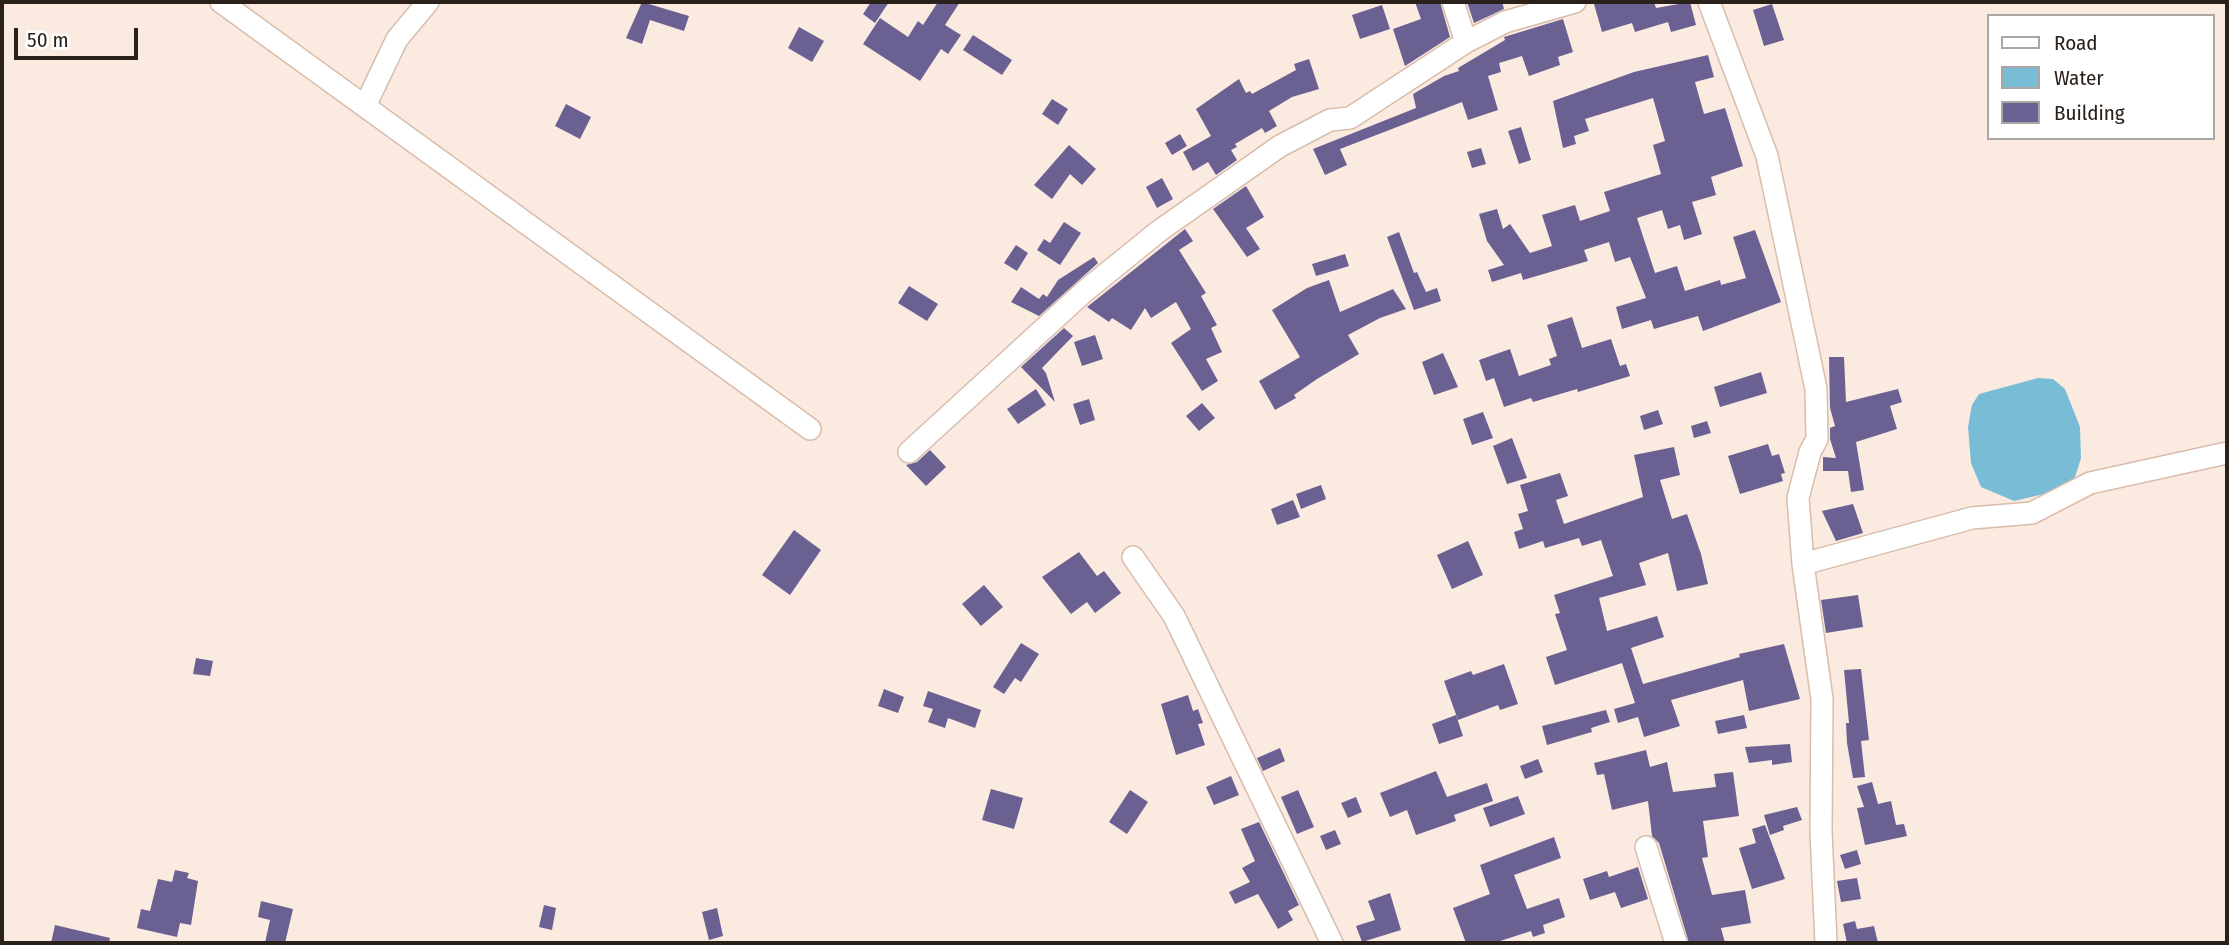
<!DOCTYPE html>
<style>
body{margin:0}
#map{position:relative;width:2229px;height:945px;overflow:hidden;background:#fbeae0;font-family:"Fira Sans Condensed",sans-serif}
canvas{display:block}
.frame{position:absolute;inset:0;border:4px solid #2b211b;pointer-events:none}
.legend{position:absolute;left:1987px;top:14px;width:228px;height:126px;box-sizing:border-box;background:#fff;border:2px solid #aaa6a4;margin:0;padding:9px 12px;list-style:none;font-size:21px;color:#2b211b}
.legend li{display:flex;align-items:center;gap:14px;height:35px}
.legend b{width:35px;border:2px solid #aaa6a4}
.scale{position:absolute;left:14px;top:28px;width:124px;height:32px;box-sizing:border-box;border:4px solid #2b211b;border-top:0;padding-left:9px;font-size:21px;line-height:24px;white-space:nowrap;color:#2b211b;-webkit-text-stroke:5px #fff;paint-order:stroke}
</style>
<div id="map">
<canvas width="2229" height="945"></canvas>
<div class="frame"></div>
<ul class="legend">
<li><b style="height:9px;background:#fff"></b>Road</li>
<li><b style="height:19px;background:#78bcd6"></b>Water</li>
<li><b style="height:19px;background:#6b6092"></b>Building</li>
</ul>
<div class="scale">50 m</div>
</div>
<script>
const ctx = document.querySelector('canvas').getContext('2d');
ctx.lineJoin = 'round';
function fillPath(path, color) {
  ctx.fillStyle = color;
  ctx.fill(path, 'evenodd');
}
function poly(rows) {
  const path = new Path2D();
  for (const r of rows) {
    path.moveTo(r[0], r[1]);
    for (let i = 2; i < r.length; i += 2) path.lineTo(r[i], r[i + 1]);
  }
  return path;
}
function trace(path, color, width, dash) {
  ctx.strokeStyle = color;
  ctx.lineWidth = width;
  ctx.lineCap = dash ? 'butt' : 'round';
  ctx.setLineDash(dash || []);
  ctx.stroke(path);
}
const water = poly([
 [2038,378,2053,379,2065,389,2080,427,2081,458,2075,477,2061,490,2014,501,1981,487,1971,463,1968,427,1972,405,1979,394]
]);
const building = poly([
 [642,2,689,16,684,31,650,20,642,44,626,38],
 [871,2,889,2,875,23,863,14],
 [938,2,960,2,945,25,961,35,948,54,941,49,920,81,863,44,880,18,908,37,918,21,923,25],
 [1415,2,1440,2,1450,37,1405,66,1393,29,1421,19],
 [1467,2,1502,2,1504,9,1474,23],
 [1602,2,1654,2,1656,8,1690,2,1696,25,1671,32,1668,22,1635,32,1632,23,1602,32,1594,4],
 [1772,4,1784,40,1764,46,1753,10],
 [1382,5,1390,29,1360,39,1352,15],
 [1563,19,1573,52,1558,57,1560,65,1529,76,1522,56,1499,63,1501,72,1488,76,1498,110,1468,120,1462,102,1340,149,1347,165,1325,175,1313,149,1416,108,1413,94,1444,76,1459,71,1458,68,1505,40,1504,37],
 [799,27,824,41,812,62,788,48],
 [973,35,1012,60,1002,75,963,50],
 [1708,55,1714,77,1695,82,1704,114,1725,108,1743,166,1711,177,1716,195,1692,202,1702,234,1684,240,1680,225,1668,229,1662,210,1637,218,1655,273,1677,266,1685,291,1720,280,1721,285,1746,278,1733,237,1755,230,1781,302,1703,331,1698,316,1654,329,1651,320,1622,329,1616,307,1646,298,1630,257,1615,262,1609,242,1584,250,1588,261,1523,280,1521,273,1492,282,1488,270,1504,265,1487,241,1479,214,1497,209,1503,229,1510,224,1530,253,1552,246,1542,215,1575,205,1580,221,1610,211,1604,192,1661,174,1653,145,1665,141,1653,98,1585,119,1589,131,1574,136,1576,144,1563,148,1553,101,1634,72],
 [1309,59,1319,89,1292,97,1269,111,1277,126,1265,133,1262,128,1235,144,1237,147,1231,150,1237,160,1216,175,1208,162,1193,171,1183,152,1211,136,1196,109,1239,79,1246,93,1250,91,1252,94,1296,70,1294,64],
 [1052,99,1068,109,1058,125,1042,114],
 [566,104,591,117,580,139,555,126],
 [1521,127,1531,160,1519,164,1508,131],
 [1180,134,1187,146,1172,155,1165,143],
 [1069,145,1096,169,1082,185,1070,174,1052,199,1034,185],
 [1481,148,1486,164,1472,168,1467,152],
 [1162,178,1173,199,1157,208,1146,187],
 [1246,186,1264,217,1246,228,1260,249,1247,257,1213,209],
 [1064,222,1081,233,1060,265,1037,250,1044,239,1050,243],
 [1185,229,1193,241,1179,250,1206,293,1201,296,1217,325,1211,328,1222,352,1206,359,1218,381,1202,391,1171,343,1191,329,1176,302,1151,318,1145,308,1131,330,1112,318,1109,322,1087,307],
 [1399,232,1414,273,1417,272,1426,292,1437,288,1441,301,1414,310,1387,237],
 [1016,245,1028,253,1017,271,1004,263],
 [1345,254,1349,266,1316,276,1312,264],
 [1094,257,1098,263,1039,316,1011,302,1021,287,1039,299,1043,294,1047,297,1058,280],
 [1329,280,1340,312,1393,289,1406,309,1380,318,1348,335,1359,354,1317,379,1294,395,1296,398,1275,410,1259,381,1300,357,1272,310,1307,288],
 [909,286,938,304,927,321,898,303],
 [1572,317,1582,348,1611,339,1620,366,1626,364,1630,376,1578,392,1577,389,1533,402,1531,398,1504,407,1494,378,1486,381,1479,360,1510,349,1519,376,1551,365,1549,359,1557,356,1547,325],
 [1064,328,1073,336,1042,368,1046,373,1055,402,1021,367],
 [1095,335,1103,359,1082,366,1074,342],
 [1443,353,1458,387,1434,395,1422,362],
 [1829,357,1844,357,1846,402,1898,389,1902,402,1890,406,1897,429,1856,442,1864,490,1851,492,1848,471,1823,471,1823,457,1836,458,1830,439,1830,428,1835,426,1830,408],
 [1761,372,1767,393,1720,407,1714,387],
 [1036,389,1046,405,1018,424,1007,409],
 [1089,399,1095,420,1080,425,1073,404],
 [1202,403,1215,418,1199,431,1186,416],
 [1658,410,1663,424,1644,430,1640,416],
 [1483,412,1493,438,1472,445,1463,419],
 [1707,421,1711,433,1694,438,1691,426],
 [1512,438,1527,478,1507,484,1493,446],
 [1768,444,1772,456,1779,454,1785,473,1781,474,1783,481,1740,494,1728,456],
 [1674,447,1680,475,1660,480,1672,519,1687,514,1701,554,1708,584,1677,591,1668,553,1639,563,1646,585,1599,598,1607,631,1657,616,1664,637,1631,648,1643,684,1740,657,1739,654,1784,644,1800,699,1749,711,1743,680,1671,700,1680,726,1644,737,1638,717,1618,723,1614,709,1635,703,1622,663,1555,685,1546,657,1567,650,1555,614,1560,613,1554,595,1613,576,1601,540,1582,546,1579,538,1545,548,1543,541,1519,549,1514,532,1523,529,1518,514,1528,511,1520,485,1560,473,1568,496,1556,500,1564,524,1643,497,1634,455],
 [930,450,946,467,926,486,906,465,917,462],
 [1321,485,1326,499,1301,509,1296,494],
 [1293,500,1300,517,1277,525,1271,509],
 [1853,504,1863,533,1836,541,1822,511],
 [794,530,821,550,790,595,762,575],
 [1468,541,1483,575,1452,589,1437,555],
 [1079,552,1097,576,1104,571,1121,593,1095,613,1087,602,1071,614,1042,577],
 [984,585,1003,607,981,626,962,604],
 [1858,595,1863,627,1826,633,1821,600],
 [1021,643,1039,654,1021,682,1015,678,1004,694,993,687],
 [196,658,213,661,210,676,193,674],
 [1504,664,1518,704,1500,710,1498,705,1458,720,1444,681,1471,671,1473,675],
 [1861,669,1869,740,1861,741,1865,777,1853,778,1847,743,1846,723,1849,723,1844,670],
 [884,689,904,697,898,713,878,706],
 [928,691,981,710,975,728,948,718,945,728,928,722,933,709,923,706],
 [1188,695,1193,711,1198,709,1203,723,1198,724,1205,745,1176,755,1161,704],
 [1606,710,1610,722,1591,728,1592,732,1547,745,1542,726],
 [1456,715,1463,736,1439,744,1432,724],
 [1744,715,1747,728,1718,734,1715,721],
 [1790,744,1792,762,1772,765,1772,760,1749,763,1745,747],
 [1280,748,1285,761,1263,771,1257,758],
 [1646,750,1650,767,1667,762,1673,792,1716,787,1714,774,1733,772,1739,816,1703,821,1708,857,1702,858,1712,895,1745,890,1751,923,1721,928,1725,943,1689,943,1659,843,1652,836,1648,801,1612,810,1604,774,1597,775,1594,763],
 [1538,759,1543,772,1525,779,1520,766],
 [1436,771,1447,797,1487,783,1493,801,1454,815,1456,821,1416,835,1407,810,1390,817,1380,793],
 [1231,776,1239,795,1214,805,1206,787],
 [1872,782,1878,804,1891,801,1896,825,1904,824,1907,836,1865,845,1857,808,1864,807,1857,786],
 [991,789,1023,798,1014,829,982,820],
 [1130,790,1148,802,1127,834,1109,822],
 [1298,790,1314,827,1297,834,1281,797],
 [1518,796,1525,814,1490,827,1483,808],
 [1356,797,1362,812,1348,818,1341,803],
 [1797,807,1802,820,1783,826,1784,830,1770,835,1764,815],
 [1259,822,1299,905,1288,911,1293,920,1278,929,1258,894,1235,904,1229,892,1250,882,1242,868,1255,861,1241,829],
 [1765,825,1785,879,1752,889,1739,848,1756,843,1752,829],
 [1335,830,1341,844,1326,850,1320,836],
 [1554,837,1561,858,1514,875,1527,909,1559,898,1565,917,1543,925,1545,933,1533,937,1531,931,1494,943,1466,943,1453,908,1490,894,1480,865],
 [1857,850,1861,864,1845,869,1840,855],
 [1638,867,1648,899,1621,908,1615,892,1590,900,1583,879,1607,871,1609,877],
 [175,870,189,873,187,878,198,881,191,925,180,923,177,937,137,928,141,909,150,911,158,879,172,882],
 [1857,878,1861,899,1841,902,1837,881],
 [1390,893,1401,930,1362,942,1356,926,1375,920,1368,901],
 [261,901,293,909,285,943,265,943,270,920,258,917],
 [544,905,556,908,552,930,539,927],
 [717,908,723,936,709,940,702,912],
 [1855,921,1857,929,1874,926,1878,943,1847,943,1843,924],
 [55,925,110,938,109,943,51,943]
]);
const minor = poly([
 [221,2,810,429],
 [1453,2,1466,42],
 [1709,2,1767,156,1816,389,1817,439,1810,452,1798,498,1803,564,1822,699,1821,832,1826,943],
 [366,104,397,39,428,2],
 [909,452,1085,291,1159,231,1280,146,1330,120,1350,118,1466,42,1505,22,1575,2],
 [1133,557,1174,616,1332,943],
 [1803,564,1972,518,2032,513,2090,483,2227,453],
 [1646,847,1676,943]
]);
fillPath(water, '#78bcd6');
fillPath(building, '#6b6092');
trace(minor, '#d8bdac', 24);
trace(minor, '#fff', 21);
</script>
